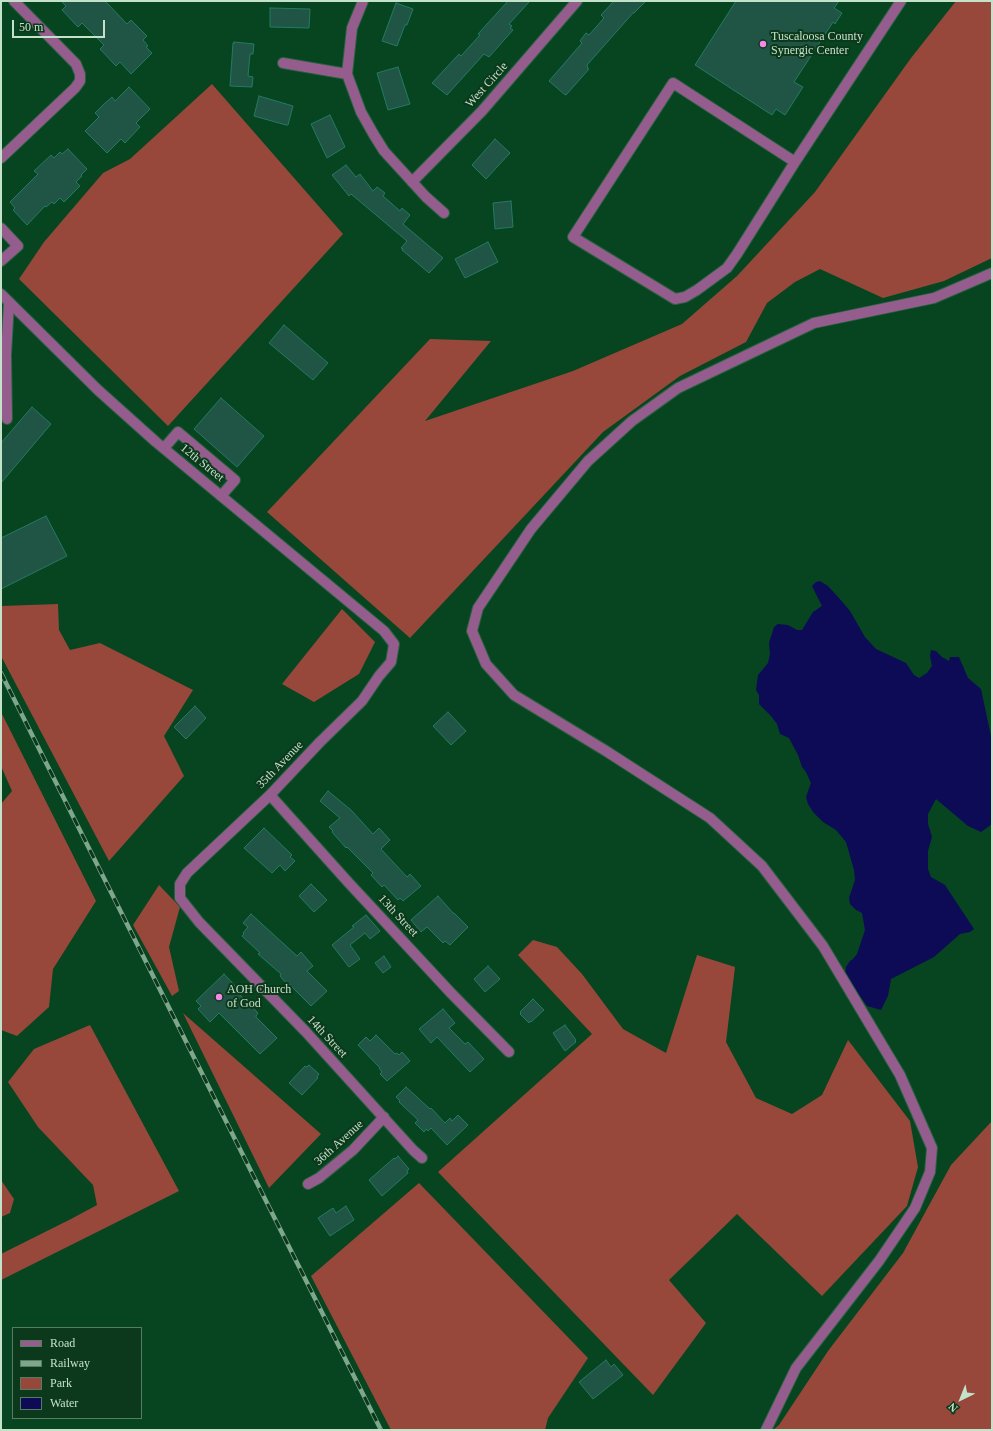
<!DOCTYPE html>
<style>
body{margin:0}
#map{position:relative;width:993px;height:1431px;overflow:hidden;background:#064520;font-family:"Times New Roman",serif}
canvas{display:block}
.frame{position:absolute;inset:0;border:2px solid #c4e1ca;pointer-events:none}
.legend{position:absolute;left:12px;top:1327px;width:130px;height:92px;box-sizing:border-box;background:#0c381b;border:1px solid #567c61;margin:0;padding:5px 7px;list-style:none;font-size:12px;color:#c4e1ca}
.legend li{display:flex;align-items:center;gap:8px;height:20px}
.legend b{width:20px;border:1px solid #567c61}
.north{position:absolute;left:941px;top:1379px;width:40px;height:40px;-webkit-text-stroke:3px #0c381b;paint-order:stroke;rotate:223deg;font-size:11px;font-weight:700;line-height:16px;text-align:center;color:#c4e1ca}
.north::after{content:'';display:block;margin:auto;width:14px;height:18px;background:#c4e1ca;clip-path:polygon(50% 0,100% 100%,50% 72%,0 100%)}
.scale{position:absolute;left:12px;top:20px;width:93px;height:18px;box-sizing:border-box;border:2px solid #c4e1ca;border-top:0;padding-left:5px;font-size:12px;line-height:14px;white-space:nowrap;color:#c4e1ca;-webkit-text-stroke:3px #0c381b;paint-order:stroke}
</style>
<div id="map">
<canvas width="993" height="1431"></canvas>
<div class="frame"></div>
<ul class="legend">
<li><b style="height:5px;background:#945d8d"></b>Road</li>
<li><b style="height:5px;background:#7ea78b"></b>Railway</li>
<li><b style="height:11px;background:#97483a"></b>Park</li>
<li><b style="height:11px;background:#0d0b55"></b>Water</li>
</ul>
<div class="north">N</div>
<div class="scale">50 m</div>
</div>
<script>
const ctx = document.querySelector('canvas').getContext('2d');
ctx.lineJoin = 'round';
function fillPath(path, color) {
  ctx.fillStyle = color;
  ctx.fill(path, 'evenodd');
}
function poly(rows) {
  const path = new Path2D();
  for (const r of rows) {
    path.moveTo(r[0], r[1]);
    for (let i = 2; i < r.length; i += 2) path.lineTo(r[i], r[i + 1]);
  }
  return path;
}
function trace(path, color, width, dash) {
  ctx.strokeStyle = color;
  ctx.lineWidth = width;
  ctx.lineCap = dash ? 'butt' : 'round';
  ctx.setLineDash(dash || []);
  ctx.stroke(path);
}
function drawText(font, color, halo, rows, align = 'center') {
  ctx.font = font + ' "Times New Roman",serif';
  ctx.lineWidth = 4;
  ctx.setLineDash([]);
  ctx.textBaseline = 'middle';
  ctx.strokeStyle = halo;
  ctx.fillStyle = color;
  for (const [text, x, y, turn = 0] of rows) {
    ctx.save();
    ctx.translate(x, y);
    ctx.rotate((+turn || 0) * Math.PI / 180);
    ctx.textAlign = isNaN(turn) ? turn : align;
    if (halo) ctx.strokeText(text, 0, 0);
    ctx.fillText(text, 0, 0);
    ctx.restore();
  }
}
const green = poly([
 [956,1,992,1,992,258,944,281,883,298,820,269,795,282,767,303,746,342,680,376,603,432,410,638,267,512,430,339,491,341,425,421,573,371,682,324,737,276,815,192,911,58],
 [212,84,343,234,168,426,19,279,44,242,103,173,130,159],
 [58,604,59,630,70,650,100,643,193,690,164,736,184,776,109,861,1,656,1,606],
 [342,609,375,642,359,674,314,702,282,684],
 [1,712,96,901,53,969,49,1007,17,1036,1,1030,1,804,12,791,1,766],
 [159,885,180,907,169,947,179,991,172,996,133,925],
 [533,940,557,947,582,974,623,1029,666,1053,697,955,735,967,726,1042,756,1098,792,1114,822,1095,848,1040,910,1121,918,1167,907,1206,822,1296,737,1214,669,1280,706,1323,653,1395,438,1172,592,1034,518,955],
 [183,1013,321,1134,269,1188],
 [90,1025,179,1191,1,1280,1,1254,71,1219,97,1205,93,1185,38,1127,8,1082,34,1049],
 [992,1121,992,1430,773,1430,779,1425,828,1351,903,1253,951,1165],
 [1,1180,14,1199,10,1213,1,1217],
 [419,1183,588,1358,548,1418,545,1430,391,1430,311,1276]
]);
const water = poly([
 [820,581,828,586,839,598,850,611,865,637,876,649,906,663,914,675,919,678,927,673,932,666,930,656,931,650,936,651,942,657,949,661,950,657,959,657,968,678,981,689,992,741,992,824,981,832,968,826,936,799,928,814,928,824,932,837,928,851,928,869,931,877,945,885,974,929,970,932,960,934,934,957,891,979,888,996,881,1010,867,1006,845,975,846,967,850,961,853,959,857,954,865,930,862,913,856,910,850,904,849,898,855,880,854,870,846,842,836,830,823,822,813,812,808,804,806,797,811,783,806,772,802,767,798,755,789,738,780,734,777,724,771,716,759,704,759,695,756,690,758,675,768,663,770,654,769,643,774,627,778,624,788,625,797,630,802,630,813,612,822,606,812,586,816,582]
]);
const building = poly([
 [61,1,105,1,127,24,131,20,147,36,143,40,148,46,146,47,152,53,131,74,120,62,116,66,100,49,104,45,82,23,78,27,62,10,66,6,61,1],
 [508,1,530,1,509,24,512,26,510,28,513,30,489,57,484,54,447,95,432,83,459,54,461,56,480,35,478,34,508,1],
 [614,1,646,1,634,13,633,13,587,65,588,67,587,68,589,69,566,95,564,94,549,81,582,43,580,41,586,33,589,35,604,18,601,15,614,1],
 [736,1,839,1,834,8,842,13,835,24,833,22,794,82,803,87,785,115,776,109,772,115,695,65,736,1],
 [396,3,413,9,407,25,405,25,397,46,382,41,396,3],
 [270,8,310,9,309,28,270,27,270,8],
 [234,42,254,44,253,54,250,54,248,76,253,77,252,87,230,86,233,43,234,44,234,42],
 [398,67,410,104,388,110,377,73,398,67],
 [129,87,150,109,136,123,140,127,125,143,121,139,107,153,85,131,99,117,95,113,103,105,112,97,115,101,129,87],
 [259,96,293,106,288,125,286,125,254,116,259,96],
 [330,115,345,147,327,158,311,124,330,115],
 [495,139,510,153,486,179,472,165,495,139],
 [68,149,87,169,81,175,82,176,76,182,80,186,64,202,60,198,54,204,52,202,46,207,45,206,27,225,13,210,15,208,10,202,38,174,34,171,51,155,54,158,60,152,62,154,68,149],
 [346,165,356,177,360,174,373,191,377,187,385,193,383,196,400,211,402,208,410,215,403,224,443,258,430,272,429,273,402,250,403,249,401,248,407,241,351,194,349,196,332,175,346,165],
 [511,201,513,227,495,229,493,203,511,201],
 [488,242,498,262,465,278,455,259,488,242],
 [284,325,328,363,313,380,269,343,284,325],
 [221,398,264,436,237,467,194,429,221,398],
 [32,407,51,424,1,483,1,443,32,407],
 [46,516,67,556,1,589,1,538,46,516],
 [195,706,206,718,186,739,174,727,195,706],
 [448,712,466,731,451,745,433,726,448,712],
 [328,791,351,810,373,834,379,828,390,840,381,849,407,877,410,874,421,886,403,901,400,898,398,900,384,885,382,887,371,875,373,873,347,847,346,848,332,832,333,831,329,827,340,818,320,801,328,791],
 [264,828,292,855,290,857,295,861,285,871,280,865,272,873,244,848,264,828],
 [311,884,327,900,314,912,299,896,311,884],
 [438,896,453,913,454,913,468,927,450,945,445,941,443,943,427,927,421,932,411,920,438,896],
 [251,914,297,956,301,952,313,966,307,971,327,991,311,1006,287,982,286,983,280,976,281,974,258,954,260,953,242,936,244,934,243,933,248,927,243,923,251,914],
 [366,915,380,931,370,939,365,933,350,945,360,959,349,967,332,945,354,927,352,926,366,915],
 [384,956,391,967,383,973,375,963,384,956],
 [488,966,500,979,485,992,474,979,488,966],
 [224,974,241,992,239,994,258,1013,256,1016,256,1017,277,1038,260,1054,219,1013,210,1022,198,1009,201,1006,196,1001,224,974],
 [533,999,544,1010,531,1022,530,1021,529,1023,520,1014,521,1013,520,1012,533,999],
 [443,1009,455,1023,449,1028,465,1044,468,1042,484,1059,470,1072,437,1037,431,1043,419,1029,443,1009],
 [565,1025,576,1040,575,1041,576,1042,565,1051,553,1033,565,1025],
 [376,1035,395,1054,397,1053,399,1055,402,1052,410,1061,387,1081,380,1074,382,1072,379,1068,380,1068,358,1045,366,1037,370,1041,376,1035],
 [309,1065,319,1074,317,1077,318,1078,302,1095,289,1083,305,1066,307,1067,309,1065],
 [406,1087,430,1109,431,1108,445,1123,450,1118,452,1121,458,1115,468,1125,447,1145,431,1128,428,1131,426,1129,424,1132,415,1123,418,1120,399,1102,400,1101,396,1097,406,1087],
 [398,1156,409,1169,407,1171,408,1173,382,1196,369,1180,394,1158,395,1159,398,1156],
 [346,1206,354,1220,330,1236,318,1218,333,1208,336,1213,346,1206],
 [606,1360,611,1367,614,1364,623,1375,593,1399,579,1382,606,1360]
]);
const minor = poly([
 [283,63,347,74,361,112,374,135,384,151,426,197,444,213],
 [347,74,352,28,363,1],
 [1,158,75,88,80,81,80,74,76,64,14,1],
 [795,162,673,83,573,237,675,299,685,297,697,290,727,268,737,254,795,162,901,1],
 [412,182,482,111,577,1],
 [1,228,18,246,1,261],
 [1,294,98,390,156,442,384,631,394,644,391,662,379,676,362,701,320,742,270,795,187,873,180,884,180,898,199,922,306,1032,413,1150,422,1158],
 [7,419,6,355,9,302],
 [164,448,178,432,235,480,221,496],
 [270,795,348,882,451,993,509,1052],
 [308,1184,319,1178,353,1150,384,1117],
 [766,1430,796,1368,879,1261,915,1208,930,1172,932,1148,900,1075,823,946,762,866,710,818,606,751,514,695,486,664,472,631,478,608,531,529,588,461,632,421,678,388,814,323,934,298,992,273]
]);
const rail = poly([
 [1,673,381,1430]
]);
const markers = [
 [763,44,4,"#f788eb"],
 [219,997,4,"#f788eb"]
];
const poiNames = [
 ["Tuscaloosa County",771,37],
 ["Synergic Center",771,51],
 ["AOH Church",227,990],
 ["of God",227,1004]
];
const streetNames = [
 ["West Circle",487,85,-48],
 ["12th Street",202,463,39],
 ["35th Avenue",280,765,-46],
 ["13th Street",398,916,47],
 ["14th Street",327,1037,47],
 ["36th Avenue",339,1143,-42]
];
fillPath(green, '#97483a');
fillPath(water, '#0d0b55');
fillPath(building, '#205546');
trace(building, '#257a63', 1);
trace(minor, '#28613f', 12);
trace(minor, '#945d8d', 10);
trace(rail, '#7ea78b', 4.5);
trace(rail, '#0c381b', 3, [9]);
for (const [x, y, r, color] of markers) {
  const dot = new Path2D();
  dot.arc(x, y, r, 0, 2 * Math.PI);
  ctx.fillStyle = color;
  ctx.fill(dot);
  trace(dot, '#0c381b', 1.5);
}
drawText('12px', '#c4e1ca', '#0c381b', poiNames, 'left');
drawText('12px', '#c4e1ca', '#0c381b', streetNames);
</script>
